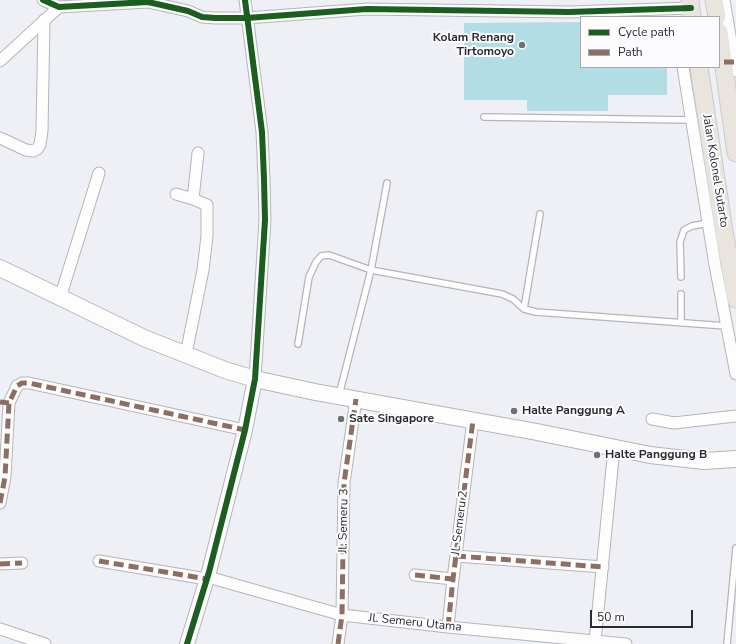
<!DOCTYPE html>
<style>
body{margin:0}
#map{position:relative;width:736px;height:644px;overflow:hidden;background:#eff0f5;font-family:"Nunito Sans",sans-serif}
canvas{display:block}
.legend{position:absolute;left:580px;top:16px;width:140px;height:52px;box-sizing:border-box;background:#fcfcfe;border:1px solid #a8a8ab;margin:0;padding:5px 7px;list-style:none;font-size:12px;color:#2a2b2e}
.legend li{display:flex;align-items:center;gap:8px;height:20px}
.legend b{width:20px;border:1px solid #a8a8ab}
.scale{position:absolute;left:590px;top:610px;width:103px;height:18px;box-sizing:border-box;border:2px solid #2a2b2e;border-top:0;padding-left:5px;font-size:12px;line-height:14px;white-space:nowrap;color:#2a2b2e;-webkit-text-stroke:3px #fcfcfe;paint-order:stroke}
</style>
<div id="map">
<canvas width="736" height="644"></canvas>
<ul class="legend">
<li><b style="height:5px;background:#1b5e20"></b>Cycle path</li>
<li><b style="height:5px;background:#8d6e63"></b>Path</li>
</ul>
<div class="scale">50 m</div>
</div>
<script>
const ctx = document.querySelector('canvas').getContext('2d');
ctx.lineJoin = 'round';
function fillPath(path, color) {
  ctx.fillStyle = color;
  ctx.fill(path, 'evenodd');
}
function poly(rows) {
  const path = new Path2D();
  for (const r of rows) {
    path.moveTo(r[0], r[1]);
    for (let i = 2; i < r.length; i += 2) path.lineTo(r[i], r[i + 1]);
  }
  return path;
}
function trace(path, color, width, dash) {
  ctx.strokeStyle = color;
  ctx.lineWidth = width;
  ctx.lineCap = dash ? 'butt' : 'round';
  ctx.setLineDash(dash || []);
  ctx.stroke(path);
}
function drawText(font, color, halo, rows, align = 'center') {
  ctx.font = font + ' "Nunito Sans",sans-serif';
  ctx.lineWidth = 4;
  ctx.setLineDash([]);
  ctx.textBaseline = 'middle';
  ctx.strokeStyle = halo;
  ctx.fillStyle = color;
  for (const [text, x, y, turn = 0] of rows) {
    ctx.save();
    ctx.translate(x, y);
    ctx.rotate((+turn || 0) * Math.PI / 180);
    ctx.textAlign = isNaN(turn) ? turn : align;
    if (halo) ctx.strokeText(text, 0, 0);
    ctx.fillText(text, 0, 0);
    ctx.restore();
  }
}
const water = poly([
 [581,22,581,67,667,67,667,95,608,95,608,111,527,111,527,100,464,100,464,23]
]);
const service = poly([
 [484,117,692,120],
 [681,277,680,242,684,230,692,226,708,223],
 [681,294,681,323],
 [524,309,540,214],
 [298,344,309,277,316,262,321,256,329,255,371,270,502,294,513,299,524,309,536,312,726,326],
 [339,395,371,270,387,183],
 [727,644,736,548]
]);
const minor = poly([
 [43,0,59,7,148,2,188,11,202,17,215,18,247,18,367,9,569,12,691,8],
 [245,0,262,132,264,179,265,220,255,379],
 [724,0,736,71],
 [0,61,59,7],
 [683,67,715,265,736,374],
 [0,138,26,150,33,151,37,149,40,145,42,131,44,20],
 [176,194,193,199],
 [60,298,99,173],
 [186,354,203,270,207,236,207,205,193,199,198,153],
 [652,419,674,423,736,416],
 [0,503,5,477,9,403,17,386,22,383,29,383,245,430],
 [456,556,603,567],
 [99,561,207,579],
 [0,564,22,563],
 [415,575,453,579],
 [208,577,342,615,448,627,626,644],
 [448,627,453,579,473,420],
 [0,629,45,644],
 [595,641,614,448],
 [338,644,342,615,344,483,356,399]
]);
const tertiary = poly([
 [187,644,209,572,245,430,255,379]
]);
const secondary = poly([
 [0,268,144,338,225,370,255,379,315,392,537,432,650,455,704,461,736,459]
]);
const primary = poly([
 [690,0,692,17],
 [714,0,717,17],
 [719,32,736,153],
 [699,67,724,231,736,299]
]);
const quiet = poly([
 [724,62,736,62],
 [0,402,9,403],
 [0,503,5,477,9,403,17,386,22,383,29,383,245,430],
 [456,556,603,567],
 [99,561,207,579],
 [0,564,22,563],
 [415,575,453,579],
 [448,627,453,579,473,420],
 [338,644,342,615,344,483,356,399]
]);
const cycleway = poly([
 [43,0,59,7,148,2,188,11,202,17,215,18,247,18,367,9,569,12,691,8],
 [187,644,209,572,245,430,255,379,265,220,264,179,262,132,245,0]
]);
const markers = [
 [522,45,4,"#6f7074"],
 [514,411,4,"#6f7074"],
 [341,419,4,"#6f7074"],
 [597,455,4,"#6f7074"]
];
const poiNames = [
 ["Kolam Renang",514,38,"right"],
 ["Tirtomoyo",514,52,"right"],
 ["Halte Panggung A",522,411],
 ["Sate Singapore",349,419],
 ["Halte Panggung B",605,455]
];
const streetNames = [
 ["Jalan Kolonel Sutarto",715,171,81],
 ["Jl. Semeru 3",344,521,-89],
 ["Jl. Semeru 2",460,523,-83],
 ["Jl. Semeru Utama",415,623,6]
];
fillPath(water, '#b2dde4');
trace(service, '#b4b5b9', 8);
trace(minor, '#b4b5b9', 13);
trace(tertiary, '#b4b5b9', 16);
trace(secondary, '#b4b5b9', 18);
trace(primary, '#cbcbcd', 19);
trace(service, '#fdfdfe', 5.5);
trace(minor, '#fdfdfe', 11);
trace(tertiary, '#fdfdfe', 14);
trace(secondary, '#fdfdfe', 16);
trace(primary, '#e9e4de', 17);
trace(quiet, '#8d6e63', 5, [10, 5]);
trace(cycleway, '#1b5e20', 6);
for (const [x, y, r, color] of markers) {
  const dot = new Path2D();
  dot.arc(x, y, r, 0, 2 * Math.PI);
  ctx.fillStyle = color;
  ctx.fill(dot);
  trace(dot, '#fcfcfe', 1.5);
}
drawText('bold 12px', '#2a2b2e', '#fcfcfe', poiNames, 'left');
drawText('12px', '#2a2b2e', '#fcfcfe', streetNames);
</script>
